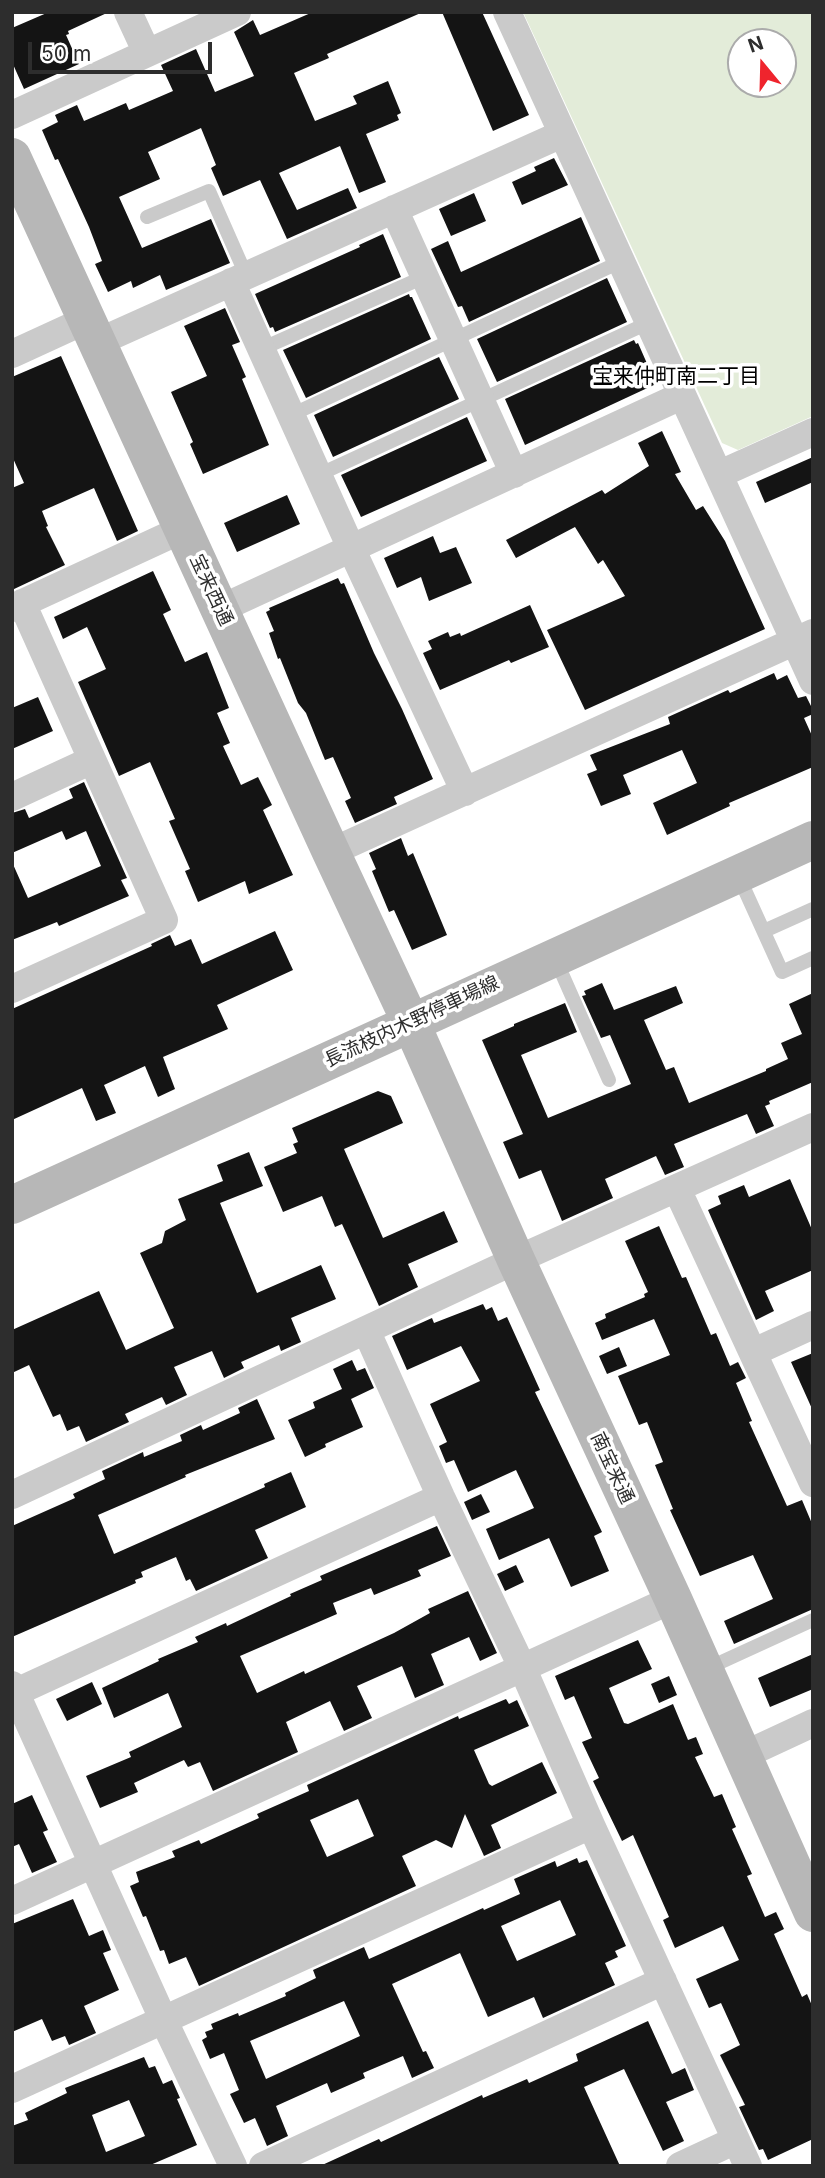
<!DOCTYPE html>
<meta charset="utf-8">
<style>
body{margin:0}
#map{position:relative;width:825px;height:2178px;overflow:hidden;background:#fff;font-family:Inter,sans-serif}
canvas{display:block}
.frame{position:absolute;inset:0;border:14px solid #2d2d2d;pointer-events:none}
.north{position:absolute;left:727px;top:28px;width:70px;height:70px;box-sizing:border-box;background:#fff;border:2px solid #ababab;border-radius:50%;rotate:341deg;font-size:19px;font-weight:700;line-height:28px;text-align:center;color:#2d2d2d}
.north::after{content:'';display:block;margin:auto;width:24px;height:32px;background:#ef242d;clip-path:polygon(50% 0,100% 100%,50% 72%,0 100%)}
.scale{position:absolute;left:28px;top:42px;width:184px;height:32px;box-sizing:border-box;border:4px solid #2d2d2d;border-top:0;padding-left:9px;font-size:21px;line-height:24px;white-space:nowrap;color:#2d2d2d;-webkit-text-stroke:5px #fff;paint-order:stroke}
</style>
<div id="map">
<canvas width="825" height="2178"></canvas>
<div class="frame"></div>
<div class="north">N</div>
<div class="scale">50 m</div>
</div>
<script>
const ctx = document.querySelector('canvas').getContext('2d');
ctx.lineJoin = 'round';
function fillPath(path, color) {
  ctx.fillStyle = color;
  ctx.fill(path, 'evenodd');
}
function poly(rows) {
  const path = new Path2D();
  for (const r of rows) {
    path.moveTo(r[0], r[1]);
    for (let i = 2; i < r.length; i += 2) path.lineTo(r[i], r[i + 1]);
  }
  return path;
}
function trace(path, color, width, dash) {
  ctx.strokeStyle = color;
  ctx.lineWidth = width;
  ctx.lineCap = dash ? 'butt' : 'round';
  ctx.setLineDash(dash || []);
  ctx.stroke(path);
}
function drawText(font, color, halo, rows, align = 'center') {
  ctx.font = font + ' Inter,"Noto Sans JP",sans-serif';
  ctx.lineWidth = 7;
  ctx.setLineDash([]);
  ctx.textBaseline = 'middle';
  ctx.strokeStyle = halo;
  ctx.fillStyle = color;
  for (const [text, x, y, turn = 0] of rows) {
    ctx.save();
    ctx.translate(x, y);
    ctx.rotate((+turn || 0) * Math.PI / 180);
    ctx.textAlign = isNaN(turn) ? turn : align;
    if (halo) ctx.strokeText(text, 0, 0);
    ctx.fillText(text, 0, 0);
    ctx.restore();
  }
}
const green = poly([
 [523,12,813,12,813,416,738,450,722,443],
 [741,42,783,42,783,84,741,84]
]);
const building = poly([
 [49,12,109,12,68,31,69,34,66,35,79,64,24,89,12,62,12,28],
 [313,12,423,12,327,54,329,58,294,73,315,121,357,104,353,96,388,81,401,113,397,115,399,120,366,134,386,182,359,193,340,146,279,173,297,210,348,188,357,208,287,239,260,180,223,196,211,168,216,165,201,128,148,152,160,179,119,197,142,248,211,219,230,263,166,290,160,275,133,288,131,281,108,292,95,264,102,261,89,227,58,159,55,160,42,130,58,122,55,115,77,105,84,121,126,103,129,110,173,91,161,65,196,49,215,92,254,76,234,32,253,20,260,35],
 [442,12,482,12,529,115,493,131],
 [554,158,568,185,522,205,512,182,536,171,534,167],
 [474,193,486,221,451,236,439,209],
 [581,217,600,261,469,322,462,306,458,307,431,249,448,241,461,272],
 [383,234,401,277,275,332,273,327,270,328,255,294,360,247,359,245],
 [607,278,627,322,497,382,477,339],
 [409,294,410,297,412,297,431,339,306,398,283,350],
 [225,308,240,342,232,345,246,377,242,379,269,445,203,474,190,444,193,442,171,392,207,376,184,326],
 [634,340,636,344,638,343,656,384,525,445,505,399],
 [61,356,138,531,117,541,94,488,42,511,48,526,46,527,65,565,12,590,12,488,24,483,12,456,12,377],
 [439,357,459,399,333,457,314,415],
 [467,417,487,461,361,517,341,475],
 [662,431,681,472,675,474,696,510,703,506,725,541,765,629,585,710,547,630,625,596,603,560,598,564,575,527,516,558,506,540,602,490,605,494,649,466,638,443],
 [813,457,813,482,765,503,756,482],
 [287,495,300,524,237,552,224,523],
 [433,536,440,553,456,547,472,583,429,601,421,577,397,588,384,558],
 [153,571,171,610,163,614,185,662,207,652,229,708,217,713,230,743,223,746,241,785,258,777,272,805,263,810,293,875,249,894,245,881,198,902,185,871,190,869,169,821,175,819,150,762,119,776,78,682,106,669,87,627,63,639,54,617],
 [338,578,341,584,344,583,374,653,402,709,433,779,394,797,397,804,355,823,345,801,351,798,333,757,325,760,306,713,298,703,280,658,278,659,269,633,274,631,266,612,270,610,269,608],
 [530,605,549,647,511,663,509,660,440,690,423,653,432,649,428,641,448,632,450,637,460,633,461,636],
 [774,673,777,680,787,675,798,698,806,696,813,710,813,714,804,718,813,738,813,767,729,803,730,806,667,835,653,803,697,783,682,750,623,775,631,794,601,806,587,774,597,770,590,755,670,724,668,717,728,690,730,693],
 [38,697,53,731,12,749,12,708],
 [84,782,127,878,121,880,129,896,59,926,57,922,12,940,12,862,28,898,101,866,86,831,66,840,62,831,12,853,12,813,25,809,29,818,73,798,69,789],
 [401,838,408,856,413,853,447,935,412,950,394,910,389,912,372,871,376,869,369,853],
 [275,931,293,970,217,1005,228,1029,163,1057,175,1089,158,1097,145,1066,104,1085,116,1113,96,1121,82,1088,12,1120,12,1009,152,946,151,944,170,935,175,946,191,939,202,964],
 [602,983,614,1010,676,986,683,1003,644,1020,666,1070,674,1067,689,1103,766,1071,766,1069,788,1059,781,1043,802,1034,789,1004,813,993,813,1082,769,1101,770,1104,765,1106,774,1126,756,1134,747,1114,674,1144,684,1167,665,1175,656,1156,605,1179,613,1198,562,1221,541,1170,519,1179,503,1142,523,1134,482,1040,514,1026,514,1024,565,1003,577,1032,521,1055,548,1118,631,1084,610,1035,601,1038,582,996,586,995,584,991],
 [378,1091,391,1096,403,1123,344,1149,383,1238,444,1211,458,1242,408,1264,418,1287,379,1306,342,1224,335,1227,322,1196,283,1212,264,1167,297,1153,293,1144,298,1142,292,1128],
 [249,1152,263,1186,220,1203,257,1293,321,1265,336,1299,291,1318,301,1342,281,1351,279,1345,241,1362,244,1368,224,1378,212,1351,174,1367,187,1395,166,1405,162,1397,125,1414,129,1422,86,1442,79,1426,67,1431,60,1414,53,1417,29,1365,12,1373,12,1330,99,1291,126,1350,174,1328,140,1253,162,1243,165,1231,186,1220,178,1199,223,1181,217,1165],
 [790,1179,813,1232,813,1270,765,1291,774,1311,756,1320,708,1210,721,1204,718,1196,744,1185,749,1197],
 [659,1226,682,1278,686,1277,711,1335,716,1333,730,1366,738,1362,746,1378,736,1383,752,1421,749,1422,787,1506,802,1500,813,1526,813,1609,734,1644,724,1621,773,1599,753,1555,700,1576,670,1510,673,1509,655,1465,663,1462,647,1422,639,1425,618,1376,670,1355,654,1319,602,1340,595,1323,606,1318,605,1314,645,1297,644,1294,648,1292,625,1241],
 [483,1304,486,1310,492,1307,498,1321,507,1317,540,1390,535,1392,602,1532,594,1536,609,1571,571,1587,549,1538,499,1560,486,1529,534,1508,516,1470,468,1492,454,1460,446,1463,439,1446,447,1442,430,1404,480,1381,461,1346,407,1370,392,1336,432,1318,434,1323],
 [619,1347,627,1366,607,1374,599,1356],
 [813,1353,813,1411,791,1362],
 [352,1360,357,1371,365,1368,374,1388,351,1399,363,1427,325,1444,326,1447,305,1457,288,1420,315,1408,313,1402,342,1389,333,1369],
 [257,1399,275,1439,185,1475,186,1477,98,1515,114,1554,265,1487,264,1484,291,1472,306,1507,255,1530,268,1558,196,1591,190,1579,186,1581,176,1557,141,1572,143,1577,135,1580,136,1583,12,1637,12,1526,75,1498,73,1494,105,1479,102,1471,143,1452,144,1457,182,1441,180,1435,201,1425,203,1430,240,1413,238,1408],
 [481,1494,490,1512,472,1520,464,1502],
 [437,1526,451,1556,418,1570,421,1576,374,1595,371,1588,333,1603,337,1614,240,1656,257,1693,304,1671,305,1674,394,1633,430,1613,428,1609,468,1591,497,1653,480,1661,469,1637,431,1654,444,1685,415,1698,402,1666,357,1686,372,1718,344,1731,330,1701,286,1722,298,1752,213,1791,200,1762,188,1767,184,1760,134,1783,138,1792,100,1808,86,1776,131,1757,129,1752,182,1727,168,1693,114,1718,102,1688,159,1661,158,1659,198,1642,195,1637,226,1623,227,1626,291,1596,290,1594,322,1580,320,1576],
 [516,1565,524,1582,505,1591,497,1574],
 [638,1640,652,1669,609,1688,624,1723,628,1724,673,1704,688,1740,696,1737,703,1754,695,1757,714,1797,722,1794,736,1827,732,1829,752,1874,747,1876,765,1917,776,1912,784,1929,774,1934,802,1997,807,1994,813,2008,813,2139,768,2160,763,2149,759,2150,739,2107,745,2105,720,2055,740,2045,721,2003,709,2008,696,1979,739,1960,723,1926,675,1948,663,1920,669,1917,633,1835,622,1841,593,1781,599,1778,582,1742,592,1738,574,1696,565,1700,555,1676],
 [813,1654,813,1689,770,1707,758,1678],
 [669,1676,677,1695,659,1703,651,1684],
 [92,1682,102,1704,67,1721,56,1699],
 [506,1699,509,1704,517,1700,529,1726,474,1750,489,1784,492,1786,542,1762,557,1793,491,1825,501,1848,484,1856,465,1814,452,1848,436,1840,402,1856,416,1886,199,1986,186,1957,169,1964,164,1950,160,1951,146,1916,143,1917,130,1886,139,1882,136,1872,175,1857,172,1851,199,1840,201,1844,259,1818,257,1814,309,1791,307,1785,458,1716,459,1719],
 [358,1799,374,1836,327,1857,310,1820],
 [32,1795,48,1830,43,1832,57,1862,32,1873,19,1844,12,1847,12,1804],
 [577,1858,579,1863,587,1860,626,1946,615,1951,618,1957,605,1963,615,1985,543,2018,534,1997,488,2017,460,1953,392,1984,423,2052,426,2051,434,2068,412,2078,403,2056,363,2073,365,2078,331,2093,327,2083,276,2106,288,2136,267,2146,255,2118,244,2123,230,2094,239,2090,224,2053,210,2059,202,2040,207,2037,205,2032,213,2029,211,2024,238,2013,239,2016,286,1996,285,1993,316,1978,313,1970,364,1947,369,1959,483,1908,484,1910,520,1894,514,1879,555,1861,557,1867],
 [560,1900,576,1935,517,1961,501,1926],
 [344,2001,360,2036,266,2079,250,2041],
 [73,1899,89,1936,103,1930,111,1950,103,1953,119,1990,84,2006,96,2033,69,2045,65,2036,52,2041,42,2019,12,2032,12,1924],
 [648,2021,672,2074,685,2068,694,2090,666,2102,684,2141,663,2151,624,2069,584,2087,620,2166,320,2166,379,2139,381,2142,482,2095,483,2098,527,2079,529,2083,578,2061,576,2054],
 [144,2057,149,2068,155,2066,163,2084,172,2080,180,2098,177,2099,197,2145,148,2166,12,2166,12,2126,28,2120,25,2113,67,2093,65,2088],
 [129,2100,145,2136,106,2152,92,2115]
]);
const lane = poly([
 [147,217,209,191,246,275],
 [261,349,424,277],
 [291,415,620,262],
 [318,475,648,323],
 [738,875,782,972,813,958],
 [764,931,813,909],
 [555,958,609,1080],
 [706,1669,813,1620]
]);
const street = poly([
 [128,12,147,53],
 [507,12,813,681],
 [12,115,237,12],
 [394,209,514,474],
 [231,282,351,548,465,792],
 [96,343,562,134],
 [12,354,86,320],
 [720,474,813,432],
 [12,608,183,529],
 [220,609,681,396],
 [12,797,92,760],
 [331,852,813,633],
 [12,989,164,920,22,603],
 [677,1189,813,1483],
 [366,1330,441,1497,522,1667,591,1825,748,2166],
 [754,1352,813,1325],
 [12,1495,516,1260,813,1127],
 [12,1685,163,2019,233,2166],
 [12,1694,441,1497],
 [742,1756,813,1723],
 [12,1901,673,1599],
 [12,2089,591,1825],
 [263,2166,663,1981],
 [680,2166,736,2140]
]);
const secondary = poly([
 [12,157,331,852,411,1023,516,1260,673,1599,813,1913],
 [12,1205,813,840]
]);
const streetNames = [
 ["宝来西通",211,590,65],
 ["長流枝内木野停車場線",412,1022,-25],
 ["南宝来通",612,1468,65]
];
const neighbourhoodNames = [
 ["宝来仲町南二丁目",676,377]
];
fillPath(green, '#e3ecd9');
fillPath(building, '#141414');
trace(lane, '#cacaca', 14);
trace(street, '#cacaca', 28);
trace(secondary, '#b7b7b7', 38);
drawText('19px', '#2d2d2d', '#fff', streetNames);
drawText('21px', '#000', '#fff', neighbourhoodNames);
</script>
